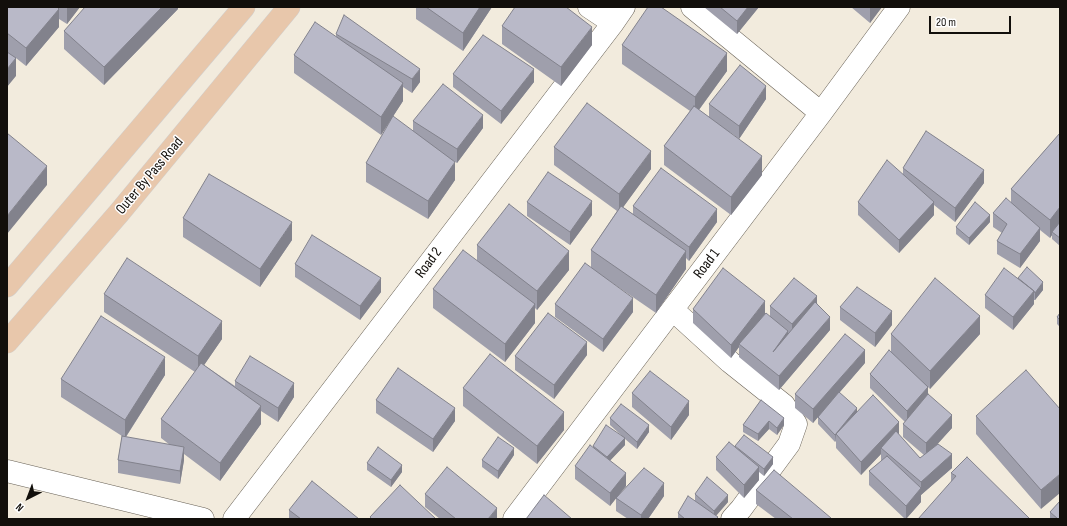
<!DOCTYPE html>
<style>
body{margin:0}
#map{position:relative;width:1067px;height:526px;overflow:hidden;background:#f2ebdd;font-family:"Sofia Sans Condensed",sans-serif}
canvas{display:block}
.frame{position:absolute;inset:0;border:8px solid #120f0b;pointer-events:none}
.north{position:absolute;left:8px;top:478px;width:40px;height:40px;-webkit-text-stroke:3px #fff;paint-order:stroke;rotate:222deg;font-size:11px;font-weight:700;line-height:16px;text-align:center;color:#120f0b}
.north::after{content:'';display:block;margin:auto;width:14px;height:18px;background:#120f0b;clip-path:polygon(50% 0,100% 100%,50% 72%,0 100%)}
.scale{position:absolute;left:929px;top:16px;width:82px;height:18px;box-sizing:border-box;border:2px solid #120f0b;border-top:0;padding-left:5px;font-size:12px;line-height:14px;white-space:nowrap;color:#120f0b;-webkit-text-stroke:3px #fff;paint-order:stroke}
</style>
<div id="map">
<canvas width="1067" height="526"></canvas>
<div class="frame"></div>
<div class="north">N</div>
<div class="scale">20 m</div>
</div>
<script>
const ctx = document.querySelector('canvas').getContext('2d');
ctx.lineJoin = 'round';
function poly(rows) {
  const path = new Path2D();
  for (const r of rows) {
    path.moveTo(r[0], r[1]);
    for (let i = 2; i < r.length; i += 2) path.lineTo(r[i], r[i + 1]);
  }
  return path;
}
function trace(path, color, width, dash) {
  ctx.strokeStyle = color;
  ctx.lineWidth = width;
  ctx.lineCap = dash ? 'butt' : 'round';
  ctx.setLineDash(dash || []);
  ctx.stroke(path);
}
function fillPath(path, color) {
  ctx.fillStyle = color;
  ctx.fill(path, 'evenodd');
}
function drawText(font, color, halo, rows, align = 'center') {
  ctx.font = font + ' "Sofia Sans Condensed",sans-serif';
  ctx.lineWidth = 3;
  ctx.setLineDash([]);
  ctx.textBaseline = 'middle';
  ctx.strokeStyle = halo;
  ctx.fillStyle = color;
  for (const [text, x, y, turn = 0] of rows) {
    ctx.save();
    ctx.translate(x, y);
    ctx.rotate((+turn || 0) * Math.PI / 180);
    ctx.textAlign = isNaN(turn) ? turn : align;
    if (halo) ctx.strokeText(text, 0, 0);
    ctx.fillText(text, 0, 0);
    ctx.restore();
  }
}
const minor = poly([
 [589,7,613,23],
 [692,7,821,113],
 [673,310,730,362,784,405,796,424,789,444,741,509,732,519],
 [7,471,203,519],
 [234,519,613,23,624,7],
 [514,519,821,113,899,7]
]);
const primary = poly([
 [7,286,244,7],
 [7,342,119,213,289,7]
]);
const wall = poly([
 [7,7,80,7,67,24,59,19,59,27,26,66,16,58,16,76,7,51],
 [178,7,178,9,104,85,64,49,64,31],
 [416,7,492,7,463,51,416,19],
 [704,7,759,7,737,34],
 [851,7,882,7,870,23],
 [502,26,592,45,561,86,502,44],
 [336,34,420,82,412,93,403,87,403,101,381,135,294,73,294,55,336,37],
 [622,45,727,71,699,110,709,117,709,104,766,99,739,139,730,132,762,175,731,215,664,165,664,146,690,111,622,64],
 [453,74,534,82,501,124,453,87],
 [413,121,483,128,457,163,452,160,455,180,428,219,366,182,366,163,413,131],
 [1060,133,1060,246,1052,239,1052,235,1050,238,1040,230,1040,241,1020,268,997,254,997,241,1002,233,993,227,993,213,1011,203,1011,189],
 [554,147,651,169,623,207,633,214,633,206,717,222,689,261,686,258,686,269,656,313,608,280,633,312,603,352,555,317,555,304,591,268,591,250,617,211,554,165],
 [903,168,984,183,955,222,934,205,934,215,899,253,858,215,858,202,903,174],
 [527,202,592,215,570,245,527,216],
 [183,218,292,240,260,287,183,237],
 [990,222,969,245,956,234,956,227],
 [477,245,569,270,537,310,535,308,535,323,505,362,433,308,433,289,477,260],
 [295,264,381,292,360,320,295,277],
 [1018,278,1043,290,1035,300,1034,300,1034,304,1013,330,985,308,985,295],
 [104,294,222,339,204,365,235,386,235,381,294,397,278,422,261,411,261,424,220,481,184,454,184,460,180,484,118,473,118,460,122,436,61,397,61,379,165,375,126,437,170,445,161,438,161,419,195,372,104,312],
 [817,303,830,330,779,390,739,357,739,347,731,358,693,323,693,309,765,314,760,320,770,316,770,306],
 [840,307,892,325,875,347,840,320],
 [1060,313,1060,327,1057,324,1057,317],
 [891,334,980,334,930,389,928,387,928,395,952,428,937,444,952,468,921,495,921,502,906,519,905,519,869,485,869,471,881,461,881,454,861,475,836,448,836,441,835,442,818,424,818,417,820,414,813,423,795,408,795,394,865,363,839,393,857,412,899,435,920,458,924,455,903,437,903,424,905,422,870,388,870,374,891,352],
 [587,355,554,399,515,370,515,356],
 [463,388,564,430,537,464,463,406],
 [632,393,689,415,671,440,632,407],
 [376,400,455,421,433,452,376,413],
 [761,400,784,425,777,435,769,429,758,441,743,432,743,425],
 [1060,409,1041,509,976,434,976,416],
 [610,418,649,432,637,449,625,439,625,445,610,460,626,486,619,495,664,496,648,519,628,519,616,511,616,498,610,506,575,479,575,466,593,447,593,446,622,436,610,425],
 [735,447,773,464,764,476,759,472,759,480,744,498,716,470,716,457],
 [514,455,498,479,482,467,482,460],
 [367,463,402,472,391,487,367,470],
 [951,473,1030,519,951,482],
 [756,490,831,519,776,519,756,504],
 [425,494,497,519,440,519,425,507],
 [695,494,728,502,716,516,718,519,678,519,678,513,695,501],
 [289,510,359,519,289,519],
 [1050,512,1060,519,1050,519]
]);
const shadedWall = poly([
 [67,7,80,7,67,24],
 [162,7,178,7,178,9,104,85,104,67],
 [480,7,492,7,463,51,463,33],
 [748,7,759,7,737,34,737,21],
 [870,7,882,7,870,23],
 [59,9,59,27,26,66,26,48],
 [592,27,592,45,561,86,561,67],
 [727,53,727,71,695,115,695,97],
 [16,58,16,76,7,87,7,69],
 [420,69,420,82,412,93,412,79],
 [534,69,534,82,501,124,501,111],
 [403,83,403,101,381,135,381,117],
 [766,86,766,99,739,139,739,126],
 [483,115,483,128,457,163,457,149],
 [651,151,651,169,619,213,619,194],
 [762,156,762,175,731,215,731,197],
 [455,162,455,180,428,219,428,201],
 [47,166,47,185,7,234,7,216],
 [984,170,984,183,955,222,955,208],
 [592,201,592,215,570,245,570,232],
 [934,202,934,215,899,253,899,240],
 [1060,207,1060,225,1052,232,1052,235,1050,238,1050,220],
 [717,209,717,222,689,261,689,247],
 [990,215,990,222,969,245,969,238],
 [292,222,292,240,260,287,260,269],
 [1040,228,1040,241,1020,268,1020,254],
 [569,251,569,270,537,310,537,291],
 [686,251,686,269,656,313,656,295],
 [381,278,381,292,360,320,360,306],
 [1043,282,1043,290,1035,300,1035,293],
 [1034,291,1034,304,1013,330,1013,317],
 [817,296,817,309,792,338,792,324],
 [633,298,633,312,603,352,603,339],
 [765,301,765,314,741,345,739,344,739,347,731,358,731,345],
 [535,304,535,323,505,362,505,344],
 [892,311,892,325,875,347,875,333],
 [980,316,980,334,930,389,930,371],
 [830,317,830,330,779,390,779,376],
 [222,321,222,339,198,374,198,356],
 [788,331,788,345,773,352],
 [587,342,587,355,554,399,554,385],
 [865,350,865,363,813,423,813,409],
 [165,357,165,375,125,438,125,420],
 [294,383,294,397,278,422,278,408],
 [928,387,928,400,907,425,907,411],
 [689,401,689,415,671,440,671,427],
 [261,406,261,424,220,481,220,463],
 [455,408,455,421,433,452,433,439],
 [857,408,857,415,836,434,835,442,835,435],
 [564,412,564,430,537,464,537,446],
 [952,415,952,428,926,457,926,443],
 [784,418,784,425,777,435,777,428],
 [769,421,769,429,758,441,758,434],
 [899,422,899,435,881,448,881,454,861,475,861,462],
 [649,425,649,432,637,449,637,442],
 [625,438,625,445,607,464,607,457],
 [184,447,184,460,180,484,180,471],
 [514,448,514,455,498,479,498,471],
 [952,454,952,468,921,495,921,482],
 [773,457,773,464,764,476,764,469],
 [402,465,402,472,391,487,391,480],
 [759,467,759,480,744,498,744,485],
 [626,473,626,486,610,506,610,493],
 [1060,474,1060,493,1041,509,1041,490],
 [664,483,664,496,648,519,641,519,641,515],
 [921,488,921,502,906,519,906,506],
 [728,495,728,502,714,518,714,511],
 [497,508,497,519,488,519]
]);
const building = poly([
 [7,7,57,7,59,9,26,48,7,33,7,7],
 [85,7,162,7,104,67,64,31,85,7],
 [426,7,480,7,463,33,426,7],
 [515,7,566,7,592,27,561,67,502,26,515,7],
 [648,7,661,7,727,53,695,97,622,45,648,7],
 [720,7,748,7,737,21,720,7],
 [344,15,420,69,412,79,336,34,344,15],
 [315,22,403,83,381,117,294,55,315,22],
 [483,35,534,69,501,111,453,74,483,35],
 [7,52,16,58,7,69,7,52],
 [740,65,766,86,739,126,709,104,740,65],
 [443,84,483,115,457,149,413,121,443,84],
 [587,103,651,151,619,194,554,147,587,103],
 [694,106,762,156,731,197,664,146,694,106],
 [393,116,455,162,428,201,366,163,393,116],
 [926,131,984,170,955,208,903,168,926,131],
 [7,133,47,166,7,216,7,133],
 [1060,133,1060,207,1050,220,1011,189,1060,133],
 [887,160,934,202,899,240,858,202,887,160],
 [661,168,717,209,689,247,633,206,661,168],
 [548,172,592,201,570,232,527,202,548,172],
 [209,174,292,222,260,269,183,218,209,174],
 [1006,198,1040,228,1020,254,997,241,1007,224,993,213,1006,198],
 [975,202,990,215,969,238,956,227,975,202],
 [509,204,569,251,537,291,477,245,509,204],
 [621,206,686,251,656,295,591,250,621,206],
 [1060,222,1060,238,1052,232,1060,222],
 [312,235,381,278,360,306,295,264,312,235],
 [463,250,535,304,505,344,433,289,463,250],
 [127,258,222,321,198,356,104,294,127,258],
 [585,263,633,298,603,339,555,304,585,263],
 [1027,267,1043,282,1035,293,1034,291,1018,278,1027,267],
 [723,268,765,301,731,345,693,309,723,268],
 [1004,268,1034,291,1013,317,985,295,1004,268],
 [794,278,817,296,792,324,770,306,794,278],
 [935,278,980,316,930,371,891,334,935,278],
 [857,287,892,311,875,333,840,307,857,287],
 [815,302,830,317,779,376,739,344,766,313,788,331,773,352,815,302],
 [548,313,587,342,554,385,515,356,548,313],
 [1060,313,1060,320,1057,317,1060,313],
 [101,316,165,357,125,420,61,379,101,316],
 [845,334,865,350,813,409,795,394,845,334],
 [889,350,928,387,907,411,870,374,889,350],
 [490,354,564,412,537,446,463,388,490,354],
 [250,356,294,383,278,408,235,381,250,356],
 [201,363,261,406,220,463,161,419,201,363],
 [398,368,455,408,433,439,376,400,398,368],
 [1026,370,1060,409,1060,474,1041,490,976,416,1026,370],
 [650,371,689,401,671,427,632,393,650,371],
 [839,392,857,408,835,435,818,417,839,392],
 [928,394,952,415,926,443,903,424,928,394],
 [873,395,899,422,861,462,836,434,873,395],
 [761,400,784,418,777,428,769,421,758,434,743,425,761,400],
 [621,404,649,425,637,442,610,418,621,404],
 [606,425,625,438,607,457,593,446,606,425],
 [896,431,920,458,938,444,952,454,921,482,881,448,896,431],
 [744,435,773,457,764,469,735,446,744,435],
 [122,436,184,447,180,471,118,460,122,436],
 [498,437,514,448,498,471,482,460,498,437],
 [729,442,759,467,744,485,716,457,729,442],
 [590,445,626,473,610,493,575,466,590,445],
 [378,447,402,465,391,480,367,463,378,447],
 [887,456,921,488,906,506,869,471,887,456],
 [967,457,1030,519,918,519,956,476,951,473,967,457],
 [447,467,497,508,488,519,456,519,425,494,447,467],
 [644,468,664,483,641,515,616,498,644,468],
 [774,470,831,518,830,519,793,519,756,490,774,470],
 [707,477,728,495,714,511,695,494,707,477],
 [312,481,359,519,301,519,289,510,312,481],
 [400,485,436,519,372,519,370,517,400,485],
 [544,495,572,519,526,519,544,495],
 [688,496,718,517,716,519,685,519,678,513,688,496],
 [1060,501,1060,519,1058,519,1050,512,1060,501]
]);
const streetNames = [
 ["Outer By Pass Road",150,176,-50],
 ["Road 2",429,263,-53],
 ["Road 1",707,264,-53]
];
trace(minor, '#696257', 23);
trace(primary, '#d0cfce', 23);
trace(minor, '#fff', 22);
trace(primary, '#e8c7ab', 22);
fillPath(wall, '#9f9fac');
fillPath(shadedWall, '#82828c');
fillPath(building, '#b9b9c8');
trace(building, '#82828c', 1);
drawText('15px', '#120f0b', '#fff', streetNames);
</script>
